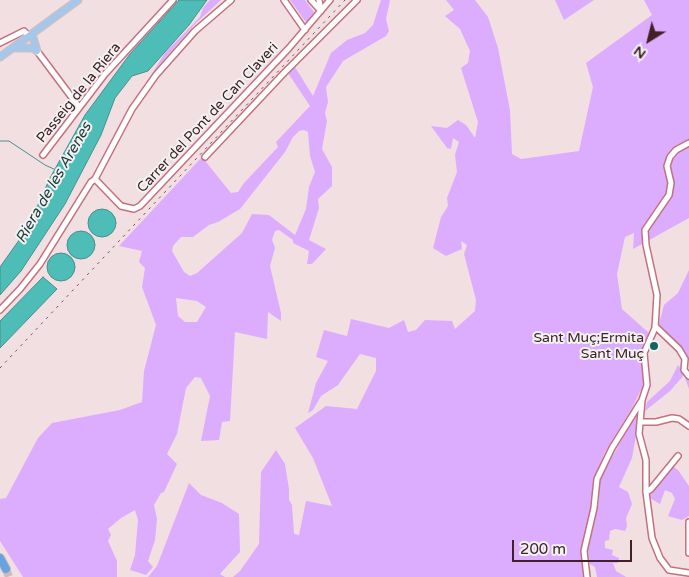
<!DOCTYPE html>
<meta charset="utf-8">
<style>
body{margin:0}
#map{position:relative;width:689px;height:577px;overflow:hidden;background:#f2dfe1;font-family:"Varela Round",sans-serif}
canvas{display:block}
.north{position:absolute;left:624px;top:15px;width:50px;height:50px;-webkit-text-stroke:4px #f2f2f2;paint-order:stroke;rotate:216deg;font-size:14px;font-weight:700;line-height:20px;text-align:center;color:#422026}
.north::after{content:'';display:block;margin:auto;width:18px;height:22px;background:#422026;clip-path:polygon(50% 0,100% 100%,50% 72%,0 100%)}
.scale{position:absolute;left:512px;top:540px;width:120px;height:22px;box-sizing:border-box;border:2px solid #422026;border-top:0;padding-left:6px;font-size:15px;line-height:18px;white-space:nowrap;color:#422026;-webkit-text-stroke:4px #f2f2f2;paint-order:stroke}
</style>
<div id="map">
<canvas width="689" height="577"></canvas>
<div class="north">N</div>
<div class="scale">200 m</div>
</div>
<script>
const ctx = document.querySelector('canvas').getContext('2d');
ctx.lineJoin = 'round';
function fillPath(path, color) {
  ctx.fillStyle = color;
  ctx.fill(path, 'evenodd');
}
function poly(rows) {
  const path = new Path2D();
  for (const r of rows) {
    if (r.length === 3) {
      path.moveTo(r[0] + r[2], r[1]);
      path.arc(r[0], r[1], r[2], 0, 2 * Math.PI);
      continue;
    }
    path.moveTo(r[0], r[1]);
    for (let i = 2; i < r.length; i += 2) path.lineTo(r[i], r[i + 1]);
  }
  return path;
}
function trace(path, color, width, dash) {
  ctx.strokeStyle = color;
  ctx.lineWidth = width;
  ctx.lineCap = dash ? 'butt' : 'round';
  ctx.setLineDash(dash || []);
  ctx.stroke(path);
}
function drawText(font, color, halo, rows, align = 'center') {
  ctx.font = font + ' "Varela Round",sans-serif';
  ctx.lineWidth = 4;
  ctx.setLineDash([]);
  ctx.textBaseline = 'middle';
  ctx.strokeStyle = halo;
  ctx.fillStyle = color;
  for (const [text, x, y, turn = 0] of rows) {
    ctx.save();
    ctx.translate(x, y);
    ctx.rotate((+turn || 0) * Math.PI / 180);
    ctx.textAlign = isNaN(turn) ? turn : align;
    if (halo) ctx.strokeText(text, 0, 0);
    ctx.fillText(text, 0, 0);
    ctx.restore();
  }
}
const green = poly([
 [210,0,221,0,195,24,153,72,165,53,200,17,203,8],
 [290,0,305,0,314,12,311,20,308,22,305,21],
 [381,0,390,0,386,19,389,31,386,36,343,61,326,87,328,102,325,113,327,121,322,149,332,167,332,186,318,199,319,208,309,240,326,249,312,264,307,264,309,251,293,243,293,240,279,230,275,231,272,240,275,248,270,266,281,313,281,321,268,312,267,339,235,332,230,421,222,422,219,440,201,441,210,396,201,378,195,377,186,388,177,434,167,454,177,464,164,492,161,493,154,505,157,519,155,540,148,561,153,567,146,575,130,570,135,555,138,520,135,510,121,518,108,529,111,535,108,541,117,561,117,577,23,577,0,541,0,499,6,498,38,438,52,423,120,410,142,402,144,371,156,325,142,287,145,268,139,262,142,251,119,246,202,157,231,193,238,192,244,183,278,147,276,142,310,106,288,73,295,67,313,96,331,53,347,40,365,33,373,25],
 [304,130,308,132,310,156,315,172,309,187,306,209,295,235,269,215,252,214,242,233,197,273,190,276,184,272,172,251,173,246,181,237,193,237,209,225,218,222,240,209,285,152,293,137,299,131],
 [176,298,197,301,206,307,197,322,185,322,178,316],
 [446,0,475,0,488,17,498,48,510,110,512,154,521,159,579,151,593,87,586,63,652,15,644,0,689,0,689,218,633,249,634,233,625,237,617,274,622,309,649,333,642,350,644,384,632,408,605,452,593,482,591,511,582,551,585,567,584,577,233,577,240,571,259,544,261,472,276,450,285,464,289,489,289,500,292,505,294,534,299,535,306,501,332,506,313,458,295,428,326,406,357,409,376,371,376,358,360,354,338,385,321,396,313,410,308,413,316,383,328,361,316,357,324,330,347,336,351,319,389,328,404,320,408,332,416,330,425,320,452,321,455,329,475,311,476,300,464,254,467,245,461,241,462,249,446,256,433,248,441,217,448,206,447,198,457,172,455,155,459,142,453,138,451,149,447,148,431,126,447,128,458,120,466,125,475,138,478,122,461,68,468,63,470,51,460,29,445,16,454,10],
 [555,0,594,0,564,20],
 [689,270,689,360,659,324,664,305,678,293],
 [678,365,689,380,689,389,684,375,670,391,645,411,647,402,670,381],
 [637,416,639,419,632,458,619,487,628,492,632,504,626,518,627,526,625,531,615,529,610,531,609,540,605,541,605,548,613,550,612,555,619,558,618,563,613,563,616,571,626,577,597,577,595,567,590,564,588,550,599,502,600,479,634,418],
 [672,466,678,470,689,486,689,516,682,520,668,516,675,499,672,493,665,490,660,504,650,498,650,494],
 [189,483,201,495,222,503,239,514,240,552,220,574,225,577,148,577,157,566]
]);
const water = poly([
 [179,0,207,0,189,25,148,71,132,76,115,98,101,135,65,204,21,271,0,295,0,267,27,229,50,178,85,115,130,54,179,0],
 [102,223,14],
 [81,245,14],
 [61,267,14],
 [43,277,57,289,0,348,0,321,43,277]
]);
const stream = poly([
 [0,141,9,141,45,165,56,170]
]);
const highwayTunnel = poly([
 [6,569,9,577]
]);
const minor = poly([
 [284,0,305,30],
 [311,0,321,11,319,0],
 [0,43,24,31,29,36],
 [37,51,79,107],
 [689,143,676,150,670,157,667,166,671,183,669,195,645,230,646,245,657,295,655,328,644,353,647,385,642,400,639,434,646,460,646,492,652,538,660,558,669,570,689,573],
 [43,155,105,74,173,0],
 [205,157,284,73,357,0],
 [95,179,121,206,134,209,140,206,289,48,330,0],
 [0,310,20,289,40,264,91,182,95,179,132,109,156,75,195,31,231,0],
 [655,326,679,349,685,359,684,370,689,376],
 [641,422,656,422,672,418,679,419,689,426],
 [646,492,651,489,678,456],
 [689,522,689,553],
 [587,577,584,551,594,508,597,479,612,448,642,400]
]);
const major = poly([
 [32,34,37,51],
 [15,48,32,48,37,51],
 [0,57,78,0]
]);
const highway = poly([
 [0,558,6,569]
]);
const rail = poly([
 [0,368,345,0]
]);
const markers = [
 [654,346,5,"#14635f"]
];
const streetNames = [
 ["Passeig de la Riera",79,93,-51],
 ["Carrer del Pont de Can Claveri",208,118,-47]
];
const poiNames = [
 ["Sant Muç;Ermita",644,338],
 ["Sant Muç",644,354]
];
const waterNames = [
 ["Riera de les Arenes",54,183,-60]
];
fillPath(green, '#dcacff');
fillPath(water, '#4ebdb7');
trace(water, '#4a8e8c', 1);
trace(stream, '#4a8e8c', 1);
trace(highwayTunnel, '#cfb9bc', 8, [8, 4]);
trace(minor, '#c4717e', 8);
trace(major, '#cac1c2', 9);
trace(highway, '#cac1c2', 10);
trace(minor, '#fff', 5);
trace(major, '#a5c7eb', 6);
trace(highway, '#69a2de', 8);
trace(rail, '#705156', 1, [2.5, 5]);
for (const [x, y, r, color] of markers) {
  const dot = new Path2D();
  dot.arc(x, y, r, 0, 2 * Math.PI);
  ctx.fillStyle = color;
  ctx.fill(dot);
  trace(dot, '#f2f2f2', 2);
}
drawText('14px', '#422026', '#f2f2f2', streetNames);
drawText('14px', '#422026', '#f2f2f2', poiNames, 'right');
drawText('italic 15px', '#1b3d3b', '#f2f2f2', waterNames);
</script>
